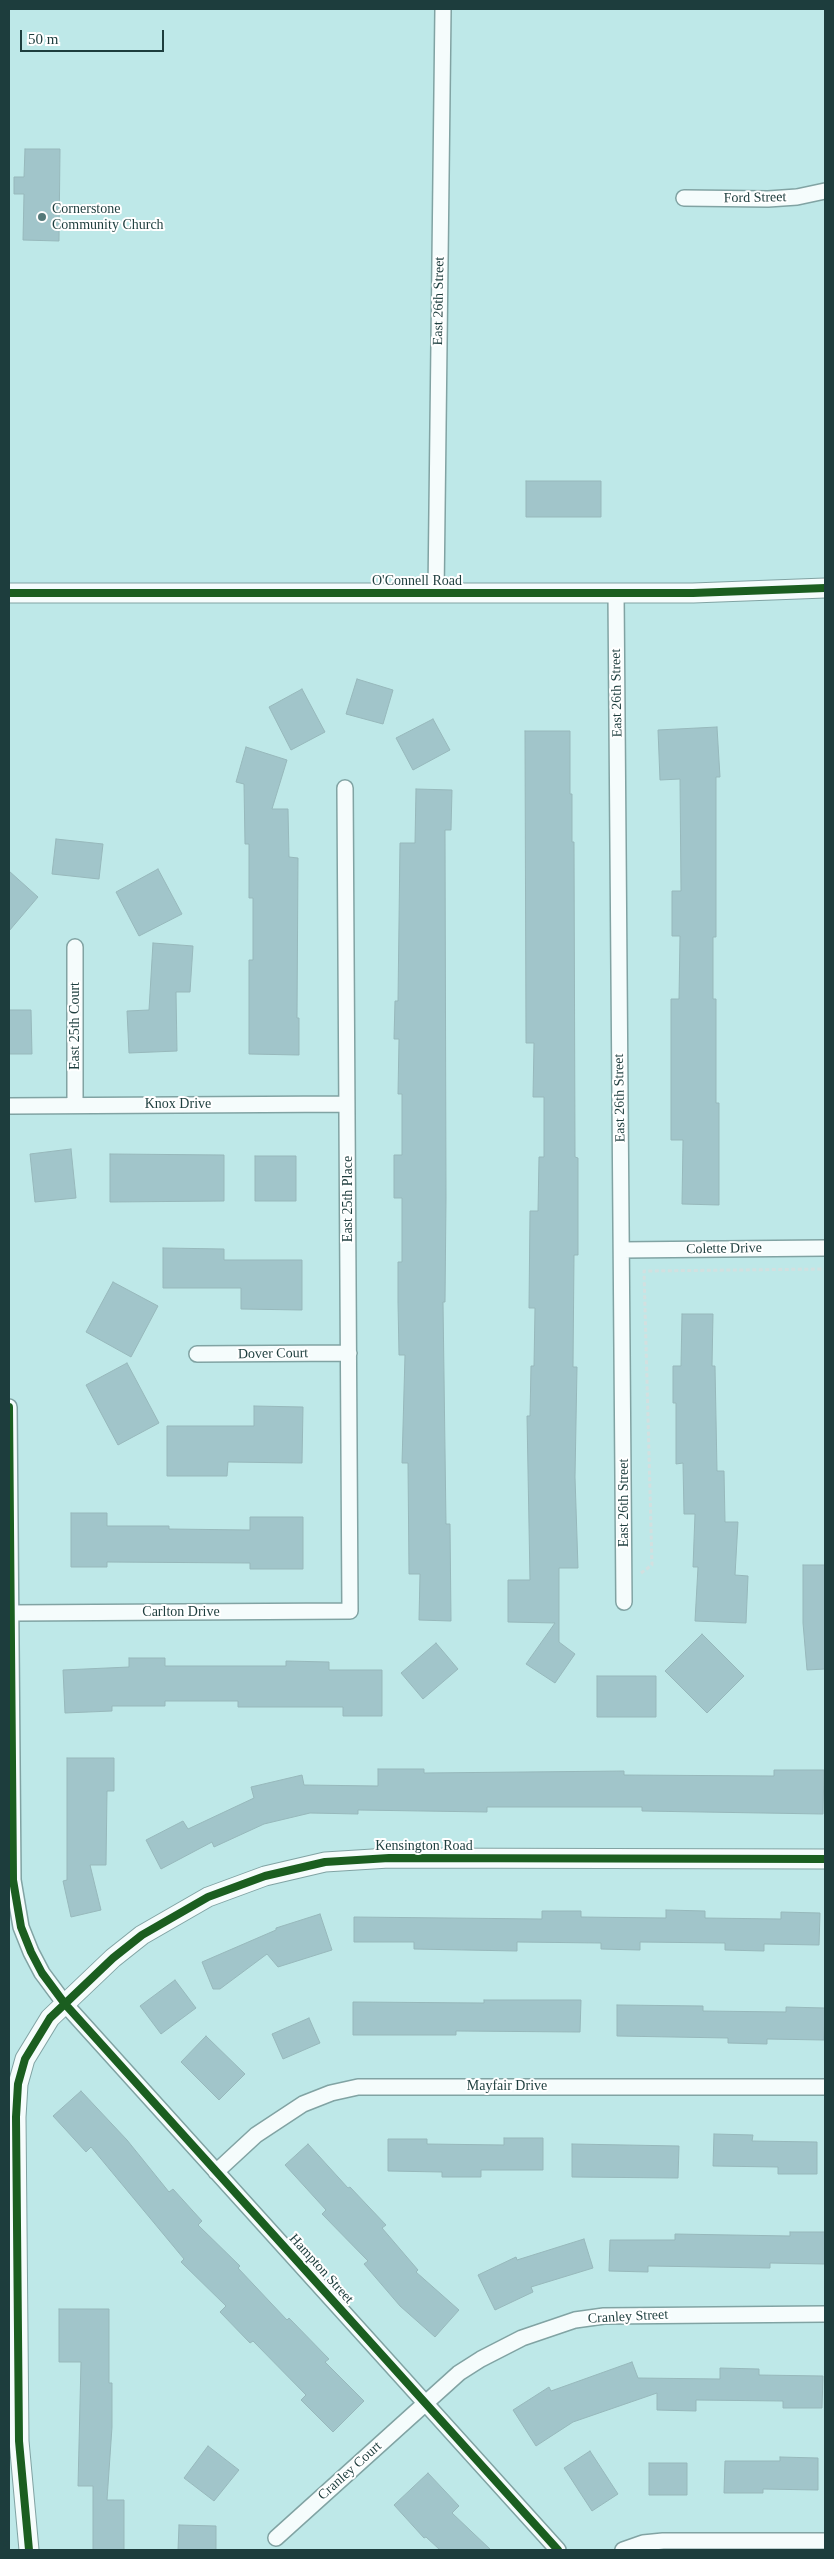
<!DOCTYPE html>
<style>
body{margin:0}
#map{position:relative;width:834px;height:2559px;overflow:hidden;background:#bee8e8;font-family:Georgia,serif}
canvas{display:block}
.frame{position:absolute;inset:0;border:10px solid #1d3d3d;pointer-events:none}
.scale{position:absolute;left:20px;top:30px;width:144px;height:22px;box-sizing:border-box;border:2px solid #1d3d3d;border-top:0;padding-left:6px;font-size:15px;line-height:18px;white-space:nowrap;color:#1d3d3d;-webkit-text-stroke:4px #fff;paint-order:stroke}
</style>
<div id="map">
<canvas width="834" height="2559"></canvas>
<div class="frame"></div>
<div class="scale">50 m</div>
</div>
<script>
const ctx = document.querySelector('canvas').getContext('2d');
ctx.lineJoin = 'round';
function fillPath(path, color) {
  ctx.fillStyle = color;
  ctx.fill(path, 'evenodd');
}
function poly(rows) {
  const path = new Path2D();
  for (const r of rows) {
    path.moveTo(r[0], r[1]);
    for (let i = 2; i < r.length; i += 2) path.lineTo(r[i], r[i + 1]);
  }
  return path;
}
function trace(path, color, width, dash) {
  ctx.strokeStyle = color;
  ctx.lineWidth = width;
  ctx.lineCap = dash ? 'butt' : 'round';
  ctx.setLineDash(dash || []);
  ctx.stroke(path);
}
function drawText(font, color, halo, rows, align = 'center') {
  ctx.font = font + ' Georgia,serif';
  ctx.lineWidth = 4;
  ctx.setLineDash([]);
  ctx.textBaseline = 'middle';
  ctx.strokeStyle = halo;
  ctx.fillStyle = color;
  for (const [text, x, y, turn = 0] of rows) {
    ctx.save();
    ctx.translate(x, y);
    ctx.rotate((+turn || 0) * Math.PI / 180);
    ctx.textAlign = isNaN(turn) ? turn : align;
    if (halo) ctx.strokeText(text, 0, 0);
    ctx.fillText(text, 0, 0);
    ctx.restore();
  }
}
const building = poly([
 [25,149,60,149,59,241,23,240,24,194,14,194,14,177,24,177,25,149],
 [526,481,601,481,601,517,526,517,526,481],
 [357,679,393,690,383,724,346,714,357,679],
 [302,689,325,732,291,750,269,707,302,689],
 [433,719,450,750,413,770,396,738,433,719],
 [717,727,720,777,716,777,716,937,713,937,713,999,716,999,716,1103,719,1103,719,1205,682,1204,683,1140,671,1140,671,999,679,999,680,936,672,936,672,891,681,891,680,779,660,780,658,730,717,727],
 [525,731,570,731,570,794,572,794,572,842,574,842,575,1157,578,1158,578,1255,574,1255,573,1367,577,1367,575,1477,578,1568,559,1568,559,1642,575,1654,555,1683,526,1664,555,1623,508,1622,508,1580,530,1580,527,1416,530,1416,531,1366,534,1366,535,1308,529,1308,530,1211,538,1211,539,1157,544,1157,544,1097,533,1097,534,1043,526,1043,525,731],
 [246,747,287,760,272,809,288,809,289,857,298,858,297,1018,299,1018,299,1055,249,1054,249,960,253,960,253,898,249,898,249,844,245,844,244,784,236,782,246,747],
 [416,789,452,790,451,830,445,830,446,1198,445,1302,443,1302,446,1524,450,1524,451,1621,419,1620,420,1574,409,1574,408,1463,402,1463,405,1355,399,1355,398,1302,398,1262,402,1262,402,1198,394,1198,394,1155,402,1155,402,1094,398,1094,399,1039,394,1039,395,1001,398,1001,400,843,415,843,416,789],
 [56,839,103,844,99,879,52,874,56,839],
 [158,869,182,914,139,936,116,892,158,869],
 [9,871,38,897,9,931,9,871],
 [153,943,193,946,190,992,176,992,177,1051,129,1053,127,1011,149,1010,153,943],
 [9,1010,31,1010,32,1054,9,1054,9,1010],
 [71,1149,76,1198,35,1202,30,1154,71,1149],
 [110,1154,224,1155,224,1201,110,1202,110,1154],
 [255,1156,296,1156,296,1201,255,1201,255,1156],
 [163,1248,224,1249,224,1260,302,1260,302,1310,241,1309,241,1288,163,1288,163,1248],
 [113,1282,158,1306,131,1357,86,1332,113,1282],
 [682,1314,713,1314,712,1366,715,1366,717,1471,724,1471,725,1522,738,1522,735,1575,748,1576,746,1623,695,1621,698,1567,693,1567,695,1514,684,1514,683,1463,676,1464,676,1403,673,1403,673,1366,681,1366,682,1314],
 [127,1363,159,1423,118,1445,86,1385,127,1363],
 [254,1406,303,1407,302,1463,228,1462,227,1476,167,1476,167,1426,254,1426,254,1406],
 [71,1513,107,1513,107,1526,169,1526,169,1529,250,1530,250,1517,303,1517,303,1569,250,1569,250,1563,107,1562,107,1567,71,1567,71,1513],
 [803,1565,825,1565,825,1669,807,1670,803,1623,803,1565],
 [702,1634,744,1676,707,1713,665,1671,702,1634],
 [436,1643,458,1669,423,1699,401,1673,436,1643],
 [129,1658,165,1658,165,1666,286,1666,286,1661,329,1662,329,1670,382,1670,382,1716,343,1716,343,1707,238,1707,238,1701,165,1701,165,1706,112,1706,112,1711,65,1713,63,1670,129,1667,129,1658],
 [597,1676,656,1676,656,1717,597,1717,597,1676],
 [67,1758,114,1758,114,1791,107,1791,106,1865,90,1865,101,1910,71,1917,63,1881,67,1880,67,1758],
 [378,1769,424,1769,424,1773,624,1771,624,1775,774,1776,774,1770,824,1770,823,1814,642,1811,642,1807,487,1807,487,1812,358,1810,358,1814,310,1813,264,1824,214,1847,212,1842,161,1869,146,1840,183,1821,188,1829,254,1798,251,1787,302,1775,304,1785,378,1786,378,1769],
 [666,1910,705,1911,705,1918,781,1919,781,1912,820,1913,819,1945,764,1944,764,1951,725,1950,725,1943,640,1942,640,1950,601,1949,601,1943,517,1942,517,1951,414,1949,414,1942,354,1942,354,1917,542,1919,542,1911,581,1911,581,1917,666,1918,666,1910],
 [320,1914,332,1950,278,1967,267,1954,220,1989,213,1989,202,1962,276,1930,276,1928,320,1914],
 [175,1980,196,2008,161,2034,140,2006,175,1980],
 [484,2000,581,2000,580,2032,456,2031,456,2035,353,2035,353,2002,484,2003,484,2000],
 [617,2005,703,2006,703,2011,786,2012,786,2007,825,2008,824,2040,767,2039,767,2044,728,2043,728,2038,617,2036,617,2005],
 [309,2018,320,2043,283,2059,272,2034,309,2018],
 [206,2036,245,2074,219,2100,181,2062,206,2036],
 [81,2091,127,2140,169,2192,173,2189,202,2221,198,2225,240,2266,238,2268,287,2320,289,2318,329,2359,325,2362,364,2401,333,2432,301,2400,306,2395,253,2341,250,2343,220,2312,226,2306,181,2262,184,2259,91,2147,86,2152,53,2116,81,2091],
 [714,2134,753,2135,752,2141,817,2142,817,2174,778,2174,778,2167,713,2166,714,2134],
 [504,2138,543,2138,543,2170,481,2170,481,2177,442,2177,442,2172,388,2171,388,2139,427,2139,427,2144,504,2145,504,2138],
 [308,2144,348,2188,350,2187,386,2225,382,2228,418,2270,416,2272,459,2310,435,2337,400,2306,364,2264,368,2261,322,2214,326,2210,285,2165,308,2144],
 [572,2144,679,2146,678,2178,572,2177,572,2144],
 [790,2232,825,2232,825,2264,770,2263,770,2268,648,2266,648,2272,609,2271,610,2240,675,2240,675,2234,790,2236,790,2232],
 [584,2239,593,2268,531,2287,533,2292,495,2310,478,2275,516,2257,517,2260,584,2239],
 [59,2309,109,2309,109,2383,112,2383,112,2427,107,2500,124,2500,124,2550,93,2550,93,2486,78,2486,81,2362,59,2362,59,2309],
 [632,2362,638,2378,720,2379,720,2368,759,2369,759,2375,823,2376,822,2408,783,2408,783,2401,696,2400,696,2411,657,2410,657,2393,573,2422,536,2446,513,2410,549,2387,551,2391,632,2362],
 [208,2446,239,2470,214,2501,184,2478,208,2446],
 [590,2451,618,2494,592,2511,564,2468,590,2451],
 [780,2457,818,2458,818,2490,763,2489,763,2493,724,2493,725,2461,780,2461,780,2457],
 [649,2463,687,2463,687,2495,649,2495,649,2463],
 [428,2473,459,2506,452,2513,491,2550,440,2550,426,2537,424,2538,394,2505,428,2473],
 [179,2525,216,2526,216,2550,178,2550,179,2525]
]);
const path = poly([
 [641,1573,652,1565,644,1271,825,1269]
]);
const minor = poly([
 [684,198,768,199,797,197,825,191],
 [616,593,624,1602],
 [436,594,443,9],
 [75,947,75,1105],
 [9,1106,347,1104],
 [622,1250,825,1248],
 [197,1354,349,1353],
 [9,1407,13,1880,21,1927,31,1952,42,1973,65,2004,558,2550],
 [12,1613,350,1611,345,788],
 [216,2172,256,2135,303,2104,331,2093,358,2087,825,2087],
 [276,2538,459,2373,481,2359,522,2338,575,2320,604,2316,825,2314],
 [623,2550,643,2543,663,2541,825,2541]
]);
const tertiary = poly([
 [9,593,693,593,825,588],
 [29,2550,19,2441,16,2117,18,2084,25,2059,50,2018,113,1958,142,1935,208,1897,265,1876,325,1862,389,1858,825,1859]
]);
const cycleway = poly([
 [9,593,693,593,825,588],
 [9,1407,13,1880,21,1927,31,1952,42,1973,65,2004,558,2550],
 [29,2550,19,2441,16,2117,18,2084,25,2059,50,2018,113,1958,142,1935,208,1897,265,1876,325,1862,389,1858,825,1859]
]);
const markers = [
 [42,217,5,"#557979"]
];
const streetNames = [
 ["Ford Street",755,198,-1],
 ["East 26th Street",439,301,-89],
 ["O'Connell Road",417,581],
 ["East 26th Street",617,693,-91],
 ["East 25th Court",75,1026,-90],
 ["East 26th Street",620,1098,-91],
 ["Knox Drive",178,1104],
 ["East 25th Place",348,1199,-90],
 ["Colette Drive",724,1249,-1],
 ["Dover Court",273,1354,-1],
 ["East 26th Street",624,1503,-90],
 ["Carlton Drive",181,1612],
 ["Kensington Road",424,1846],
 ["Mayfair Drive",507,2086],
 ["Hampton Street",321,2269,48],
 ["Cranley Street",628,2317,-3],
 ["Cranley Court",350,2471,-42]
];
const poiNames = [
 ["Cornerstone",52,209],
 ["Community Church",52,225]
];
fillPath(building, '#a1c5ca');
trace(building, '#97b8bb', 1);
trace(minor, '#81a3a3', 18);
trace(tertiary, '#81a3a3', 21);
trace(path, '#d2e0e0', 3, [4, 2.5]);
trace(minor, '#f5fcfc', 15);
trace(tertiary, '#f5fcfc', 19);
trace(cycleway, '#1b5e20', 8);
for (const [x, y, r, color] of markers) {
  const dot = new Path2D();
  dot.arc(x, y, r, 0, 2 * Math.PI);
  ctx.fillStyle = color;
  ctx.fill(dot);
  trace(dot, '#fff', 2);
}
drawText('14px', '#1d3d3d', '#fff', streetNames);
drawText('14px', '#1d3d3d', '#fff', poiNames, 'left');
</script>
